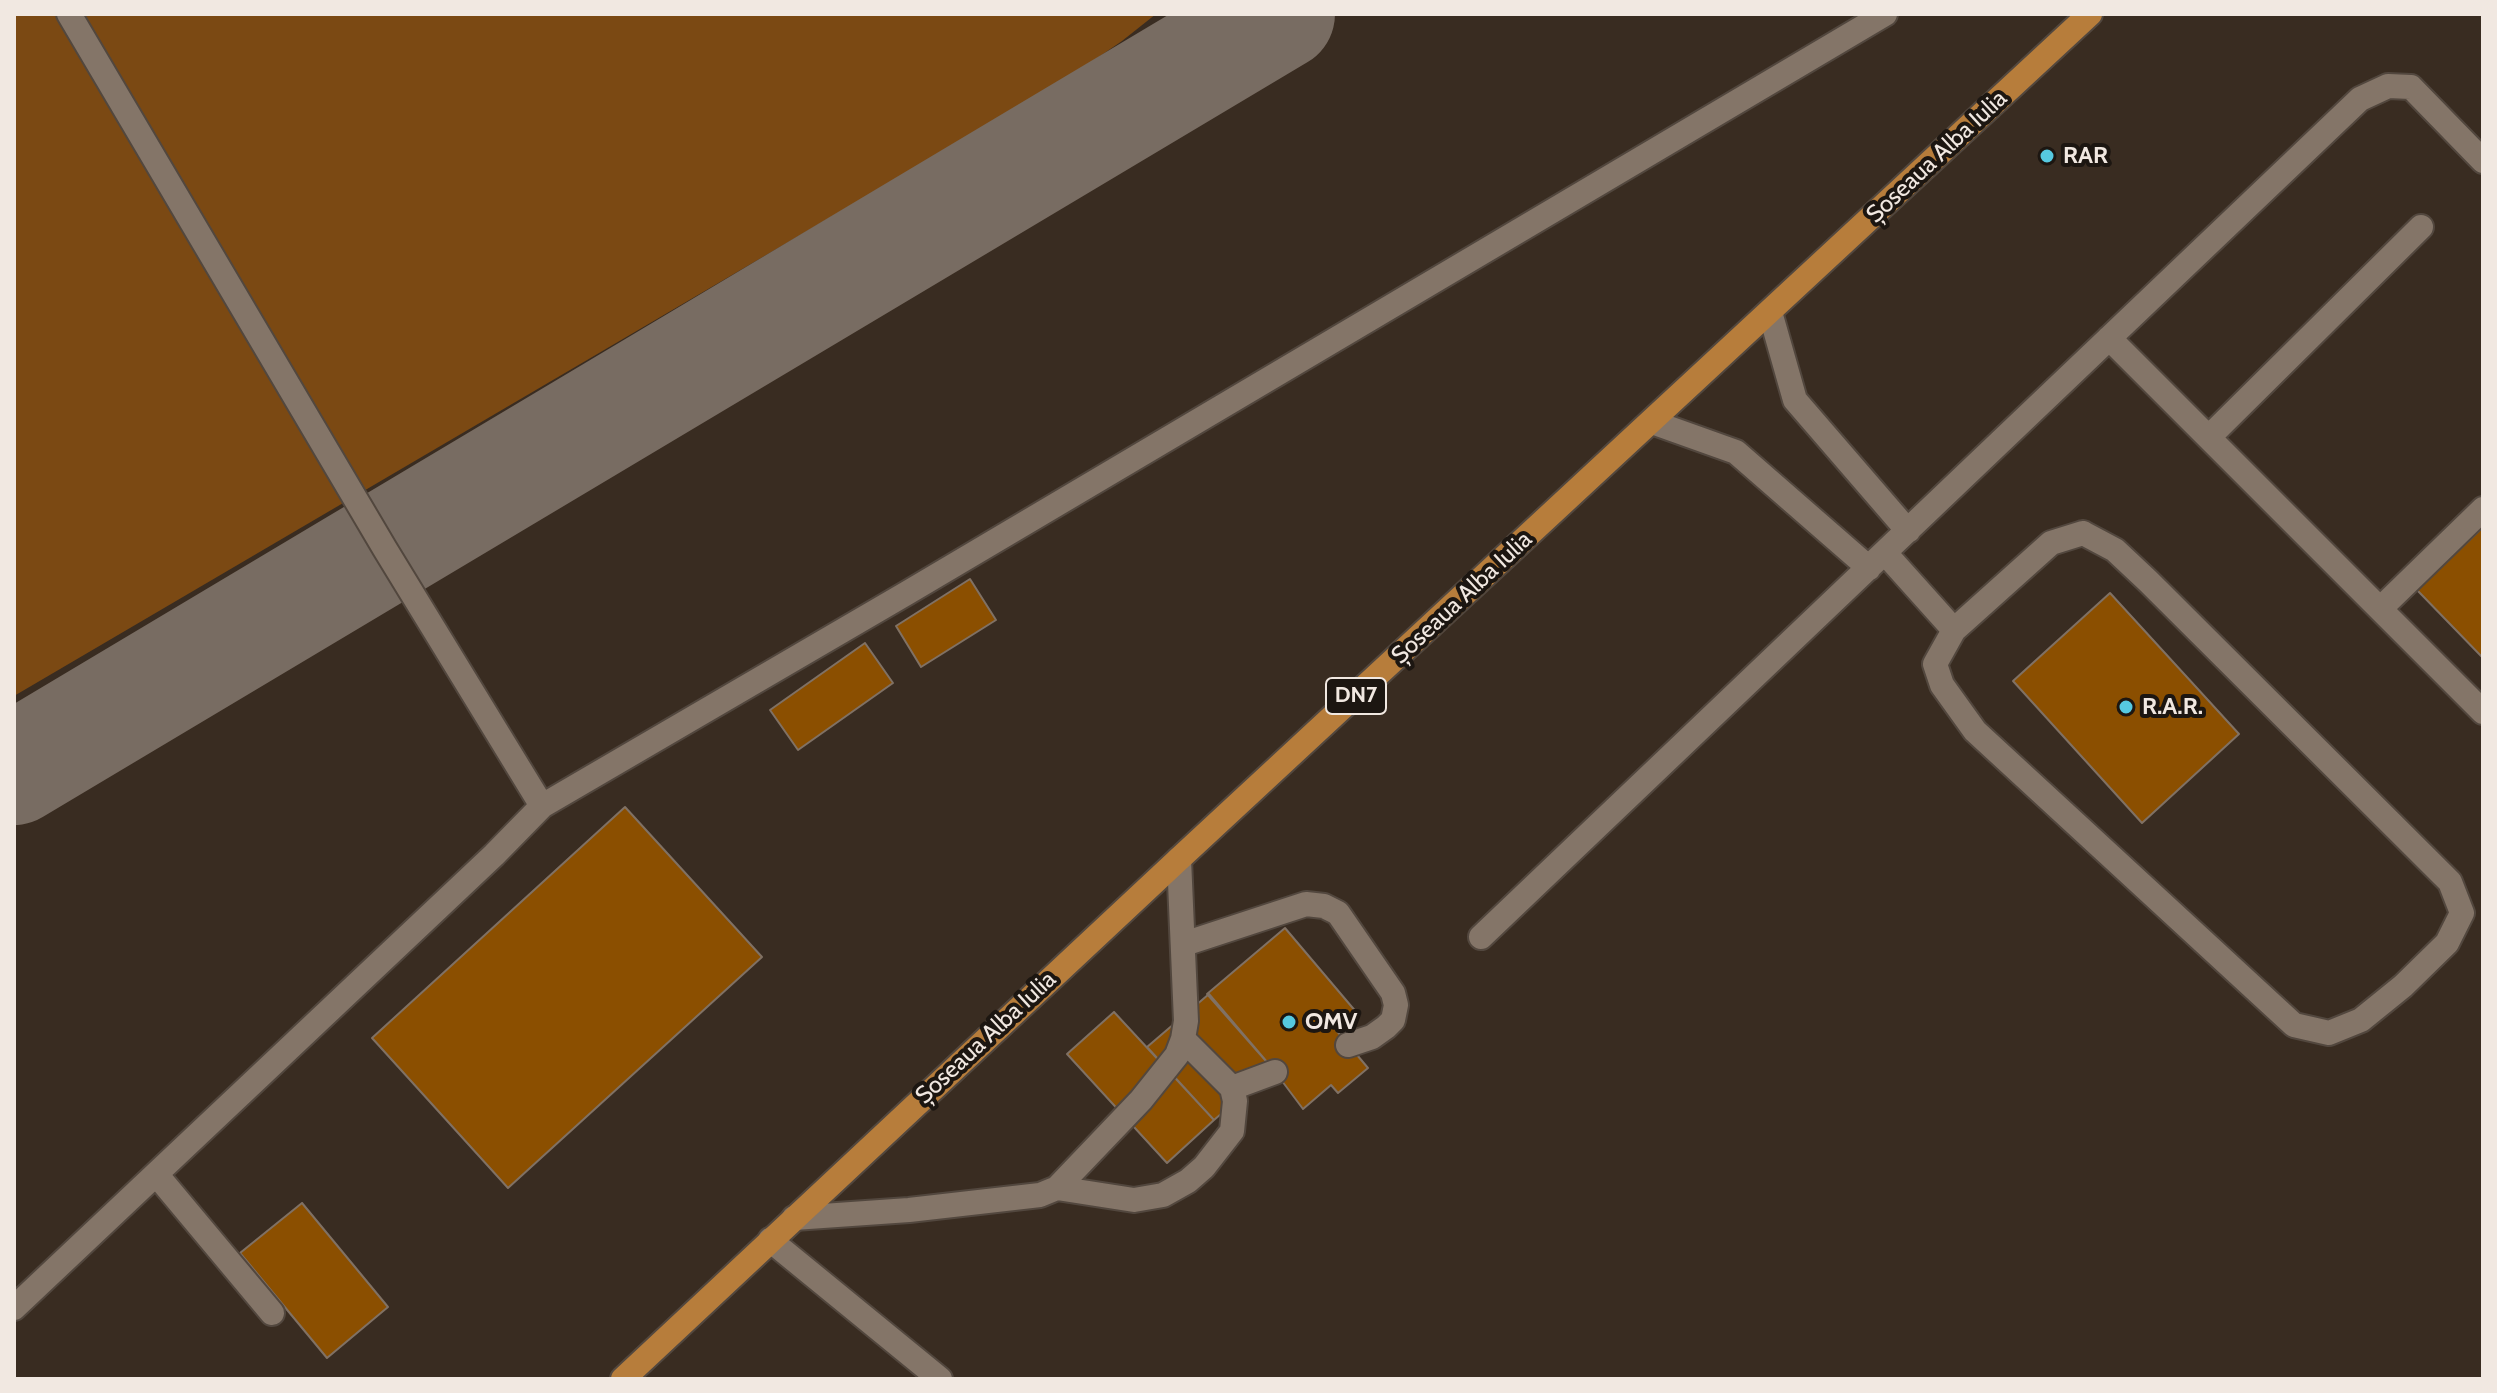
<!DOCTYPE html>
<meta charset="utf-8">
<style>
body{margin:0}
#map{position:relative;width:2497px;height:1393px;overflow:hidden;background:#392c21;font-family:Cabin,sans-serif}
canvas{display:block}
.frame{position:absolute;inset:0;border:16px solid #f1e8e1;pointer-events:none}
</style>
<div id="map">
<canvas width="2497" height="1393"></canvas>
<div class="frame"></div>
</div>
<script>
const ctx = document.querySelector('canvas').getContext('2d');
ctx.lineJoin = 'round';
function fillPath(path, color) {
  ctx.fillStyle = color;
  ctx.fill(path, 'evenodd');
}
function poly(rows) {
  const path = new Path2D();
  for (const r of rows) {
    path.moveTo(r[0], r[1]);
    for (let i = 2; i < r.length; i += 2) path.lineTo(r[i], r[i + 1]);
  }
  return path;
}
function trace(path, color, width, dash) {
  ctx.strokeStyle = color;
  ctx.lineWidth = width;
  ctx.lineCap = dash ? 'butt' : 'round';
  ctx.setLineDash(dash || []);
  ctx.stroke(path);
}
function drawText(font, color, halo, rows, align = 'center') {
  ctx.font = font + ' Cabin,sans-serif';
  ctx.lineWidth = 8;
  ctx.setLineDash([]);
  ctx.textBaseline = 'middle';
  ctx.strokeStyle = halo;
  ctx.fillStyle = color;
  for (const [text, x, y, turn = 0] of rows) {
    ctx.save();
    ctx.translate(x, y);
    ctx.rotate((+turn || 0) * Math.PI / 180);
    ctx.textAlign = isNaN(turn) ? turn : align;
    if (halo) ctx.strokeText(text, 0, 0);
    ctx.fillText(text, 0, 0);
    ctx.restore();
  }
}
const green = poly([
 [14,14,1156,14,1122,41,1068,78,14,696]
]);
const taxiway = poly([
 [14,769,1279,14]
]);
const building = poly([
 [2483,527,2483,658,2417,590,2483,527],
 [970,579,996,620,921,667,896,626,970,579],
 [2110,593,2239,734,2142,823,2013,681,2110,593],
 [865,643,893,683,798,750,770,710,865,643],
 [625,807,762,957,508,1188,372,1038,625,807],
 [1285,928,1357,1013,1336,1030,1368,1068,1338,1093,1331,1085,1303,1109,1273,1069,1207,994,1285,928],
 [1209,994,1273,1069,1214,1120,1147,1047,1209,994],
 [1114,1012,1214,1120,1167,1163,1067,1054,1114,1012],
 [302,1203,388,1307,327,1358,240,1253,302,1203]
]);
const service = poly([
 [1770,312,1795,400,1908,531],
 [2109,338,2483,712],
 [1652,422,1736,452,1869,568],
 [2209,437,2421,227],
 [2083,533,2115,550,2148,581,2450,882,2462,913,2447,943,2403,986,2361,1020,2329,1033,2294,1025,1975,731,1942,685,1935,664,1954,630,2051,543,2083,533],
 [1885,553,1954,630],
 [2380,609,2483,509],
 [542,806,907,593,1885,14],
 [1481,937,2360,99,2388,86,2411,87,2483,161],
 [1184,944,1306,904,1324,906,1338,913,1393,993,1396,1005,1393,1020,1386,1027,1372,1037,1348,1045],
 [1232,1088,1275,1072],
 [156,1174,272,1313],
 [1057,1188,1134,1200,1163,1195,1188,1181,1204,1167,1232,1131,1235,1101,1232,1088,1183,1039],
 [794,1218,909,1210,1040,1195,1057,1188,1141,1100,1177,1055,1183,1039,1186,1021,1179,859],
 [14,1308,494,855,542,806,385,549,69,14]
]);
const minor = poly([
 [770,1240,940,1379]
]);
const primary = poly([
 [623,1379,1179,859,2090,14]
]);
const markers = [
 [2047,156,8,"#56c9e0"],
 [2126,707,8,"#56c9e0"],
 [1289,1022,8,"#56c9e0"]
];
const shields = [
 [1356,696,60]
];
const shieldNames = [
 ["DN7",1356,696]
];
const poiNames = [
 ["RAR",2063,156],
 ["R.A.R.",2142,707],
 ["OMV",1305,1022]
];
const streetNames = [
 ["Șoseaua Alba Iulia",1937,157,-43],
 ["Șoseaua Alba Iulia",1462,598,-43],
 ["Șoseaua Alba Iulia",986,1038,-43]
];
fillPath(green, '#7b4913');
trace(taxiway, '#786c62', 112);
fillPath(building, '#8b4f00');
trace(building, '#807164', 2);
trace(service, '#52473e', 28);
trace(minor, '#52473e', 28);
trace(primary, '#52473e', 28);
trace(service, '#847568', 24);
trace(minor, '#847568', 24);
trace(primary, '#b77d3b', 24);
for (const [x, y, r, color] of markers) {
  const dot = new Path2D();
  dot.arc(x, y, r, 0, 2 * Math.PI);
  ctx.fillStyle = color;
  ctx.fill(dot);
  trace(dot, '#1c1611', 3);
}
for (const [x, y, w] of shields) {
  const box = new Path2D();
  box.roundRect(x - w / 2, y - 18, w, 36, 6);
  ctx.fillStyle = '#1c1611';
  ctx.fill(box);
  trace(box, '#f1e8e1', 2);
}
drawText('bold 22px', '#f1e8e1', null, shieldNames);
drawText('bold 24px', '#f1e8e1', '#1c1611', poiNames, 'left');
drawText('24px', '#f1e8e1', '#1c1611', streetNames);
</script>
